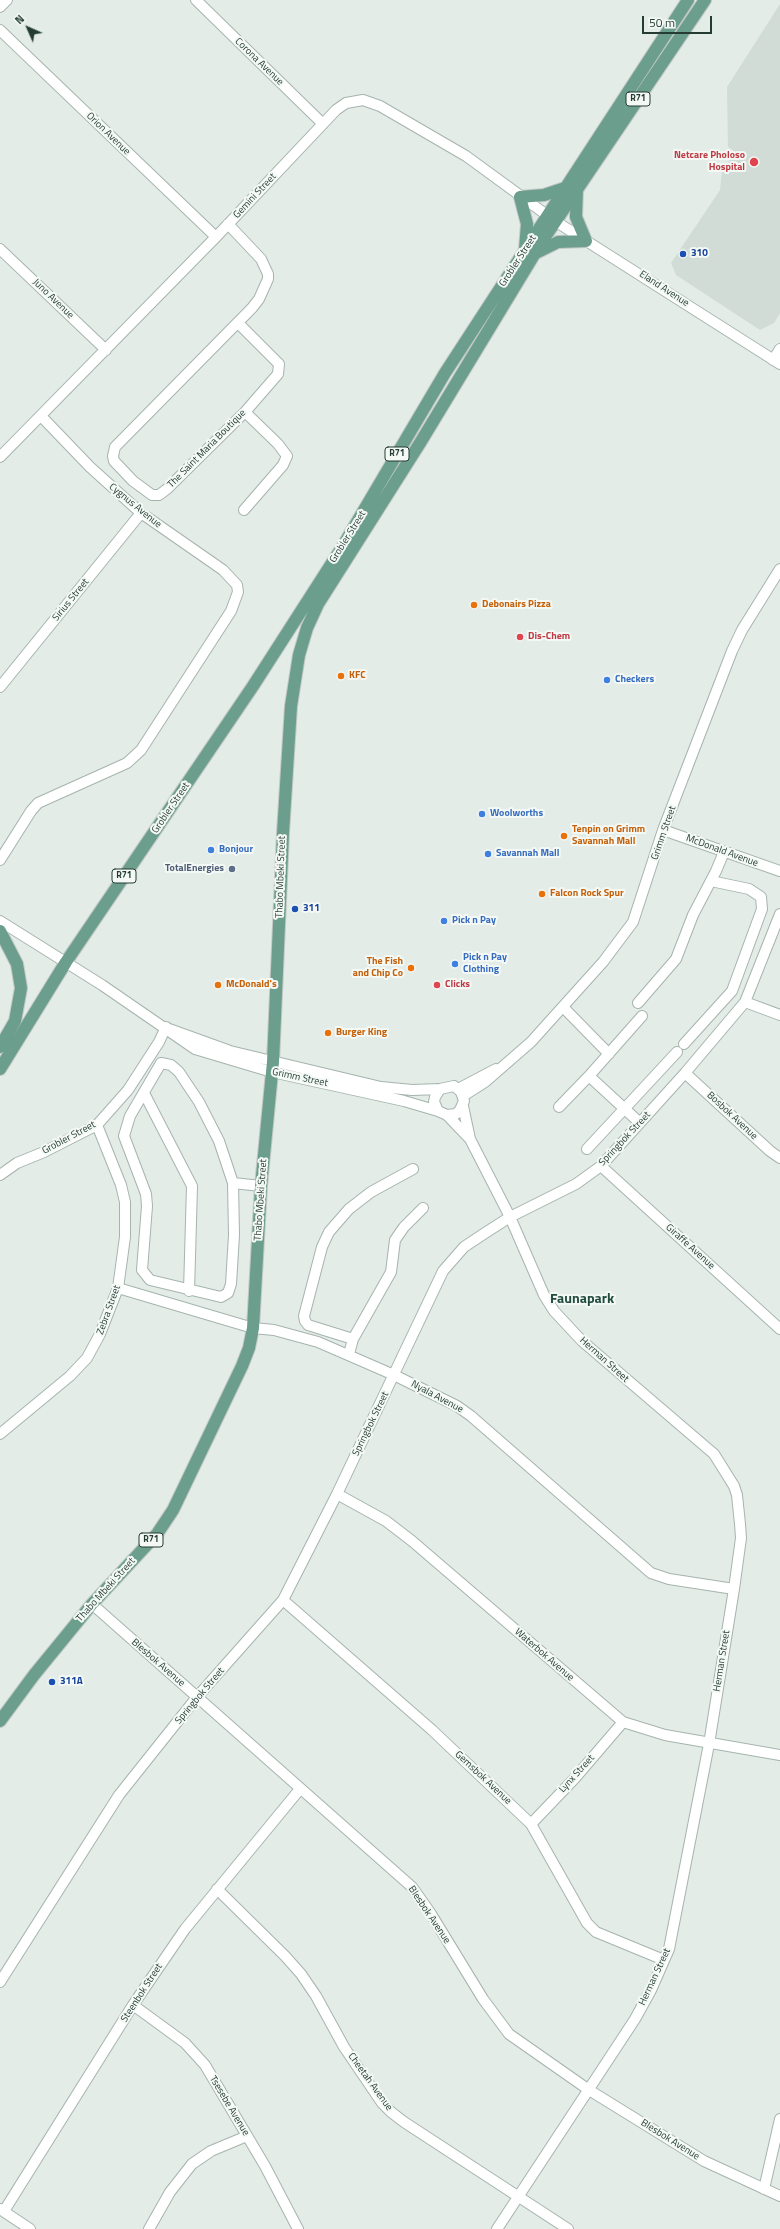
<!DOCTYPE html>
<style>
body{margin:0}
#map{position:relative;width:780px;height:2229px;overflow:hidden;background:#e3ece7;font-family:"Titillium Web",sans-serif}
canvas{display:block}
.north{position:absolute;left:8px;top:8px;width:40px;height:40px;-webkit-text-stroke:3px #f4f9f6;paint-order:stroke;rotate:315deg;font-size:11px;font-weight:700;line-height:16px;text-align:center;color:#243c34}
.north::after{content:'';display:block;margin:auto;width:14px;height:18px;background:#243c34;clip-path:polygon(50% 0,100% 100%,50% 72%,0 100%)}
.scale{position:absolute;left:642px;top:16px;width:70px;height:18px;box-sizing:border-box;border:2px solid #243c34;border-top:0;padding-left:5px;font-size:12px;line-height:14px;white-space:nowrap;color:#243c34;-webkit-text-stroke:3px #f4f9f6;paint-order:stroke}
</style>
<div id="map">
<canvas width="780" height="2229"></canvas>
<div class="north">N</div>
<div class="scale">50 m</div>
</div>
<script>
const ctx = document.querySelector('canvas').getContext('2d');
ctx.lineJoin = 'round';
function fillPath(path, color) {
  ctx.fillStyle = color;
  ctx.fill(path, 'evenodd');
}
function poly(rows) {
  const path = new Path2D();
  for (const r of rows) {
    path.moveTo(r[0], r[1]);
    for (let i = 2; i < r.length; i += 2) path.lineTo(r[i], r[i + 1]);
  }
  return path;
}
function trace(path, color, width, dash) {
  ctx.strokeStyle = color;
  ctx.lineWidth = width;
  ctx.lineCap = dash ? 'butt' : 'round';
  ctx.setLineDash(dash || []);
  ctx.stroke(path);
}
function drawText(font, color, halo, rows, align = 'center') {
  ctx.font = font + ' "Titillium Web",sans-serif';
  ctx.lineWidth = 4;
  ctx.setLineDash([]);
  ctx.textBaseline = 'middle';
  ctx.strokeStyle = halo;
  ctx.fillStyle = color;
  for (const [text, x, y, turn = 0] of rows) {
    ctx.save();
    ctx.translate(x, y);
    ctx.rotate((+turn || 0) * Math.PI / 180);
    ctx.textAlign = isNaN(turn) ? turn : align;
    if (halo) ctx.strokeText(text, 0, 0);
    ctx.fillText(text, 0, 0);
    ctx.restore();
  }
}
const built = poly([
 [780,4,780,313,774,323,760,330,676,275,671,263,720,190,722,172,735,152,728,147,727,87]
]);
const minor = poly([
 [196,0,323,124],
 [0,7,7,0],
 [0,30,216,237],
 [228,224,261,259,268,274,268,279,259,299,252,308,115,447,113,456,114,461,133,481,152,495,159,495,167,489,245,412,278,374,279,364,238,323],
 [0,249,106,350],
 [773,360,780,349],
 [0,457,216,237,336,110,346,103,363,100,380,106,466,156,555,221,780,364],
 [244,510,283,465,287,456,278,444,245,412],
 [0,687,141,513],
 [663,830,780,871],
 [0,860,31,811,38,803,127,763,141,750,231,611,238,592,237,585,223,570,141,513,90,467,41,416],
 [0,921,102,985,195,1049,272,1072,404,1101,438,1111,447,1115,456,1114,460,1110,464,1101,461,1092,454,1086,440,1089,435,1097,434,1102,438,1111],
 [745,1002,780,1015],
 [638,1003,676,959,693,915,716,871,724,852],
 [563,1007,609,1054],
 [169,1029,230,1051,381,1087,412,1090,440,1089],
 [684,1044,732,991,762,909,761,897,749,889,711,881],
 [161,1063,171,1065,179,1072,199,1102,219,1141,233,1183,234,1235,231,1284,228,1293,221,1297,150,1280,142,1270,147,1206,146,1194,124,1136,130,1116,161,1063],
 [685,1073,770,1151,780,1158],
 [589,1076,642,1016],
 [458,1089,496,1069],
 [144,1093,192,1186,189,1291],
 [463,1096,485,1082,531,1042,603,962,633,922,663,830,732,651,742,630,780,569],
 [463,1106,470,1139,510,1217,544,1295,554,1311,582,1341,714,1454,734,1486,737,1495,740,1524,741,1538,734,1589,709,1744,669,1949,651,1990,635,2019,497,2229],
 [559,1107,589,1076,640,1123],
 [447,1115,470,1139],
 [587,1149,677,1052],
 [601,1166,780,1329],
 [0,1175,17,1163,44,1152,97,1125,128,1090,159,1042,166,1027],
 [233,1183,261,1186],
 [118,1288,253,1328,274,1330,318,1342,394,1375,457,1406,471,1416,651,1573,669,1579,734,1589],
 [353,1339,308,1325,305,1321,304,1316,322,1247,329,1232,349,1209,371,1192,413,1169],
 [349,1354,353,1339,391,1272,395,1240,404,1227,423,1208],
 [0,1434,70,1376,87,1358,100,1334,118,1288,125,1237,125,1202,121,1185,97,1125],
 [337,1494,386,1521,412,1541,623,1722,665,1735,780,1755],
 [283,1600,432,1730,531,1824,587,1923,596,1932,664,1960],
 [92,1604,412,1887,431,1914,483,1999,509,2034,589,2090,704,2161,780,2196],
 [531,1824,575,1778,623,1722],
 [217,1889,285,1956,301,1974,316,1996,344,2047,382,2103,391,2112,404,2122,568,2229],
 [0,1982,119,1795,197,1697,283,1600,337,1494,443,1271,464,1247,485,1233,510,1217,576,1184,601,1166,685,1073,745,1002,780,914],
 [133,2005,185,2043,205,2065,265,2166,298,2229],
 [764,2189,780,2119],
 [0,2209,30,2229],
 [4,2211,133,2005,185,1929,300,1789],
 [149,2229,170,2192,192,2164,211,2151,247,2136]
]);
const major = poly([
 [525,249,527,224,520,197,544,195,565,188],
 [534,254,558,242,586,241,576,217,577,189],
 [0,931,17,964,21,988,15,1021,0,1047],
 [0,1069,66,962,253,686,341,549,445,373,688,0],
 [0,1721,34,1675,92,1604,157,1534,173,1510,242,1366,249,1348,253,1328,261,1186,273,1062,283,833,291,706,299,655,307,628,318,604,420,443,543,240,705,0]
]);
const markers = [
 [754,162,5,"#e0444e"],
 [683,254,4,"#1a4fb4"],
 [474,605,4,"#e8710a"],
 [520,637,4,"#e0444e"],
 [341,676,4,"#e8710a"],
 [607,680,4,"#3f7fe0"],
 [482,814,4,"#3f7fe0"],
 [564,836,4,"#e8710a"],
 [211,850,4,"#3f7fe0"],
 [488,854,4,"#3f7fe0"],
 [232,869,4,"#5c6f8a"],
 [542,894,4,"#e8710a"],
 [295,909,4,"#1a4fb4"],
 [444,921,4,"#3f7fe0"],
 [455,964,4,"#3f7fe0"],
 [411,968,4,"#e8710a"],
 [218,985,4,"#e8710a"],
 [437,985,4,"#e0444e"],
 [328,1033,4,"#e8710a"],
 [52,1682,4,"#1a4fb4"]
];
const shields = [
 [638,99,24],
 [397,454,24],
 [124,876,24],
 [151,1540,24]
];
const shieldNames = [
 ["R71",638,99],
 ["R71",397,454],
 ["R71",124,876],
 ["R71",151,1540]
];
const streetNames = [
 ["Corona Avenue",259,62,44],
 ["Orion Avenue",108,134,44],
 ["Gemini Street",255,196,-47],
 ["Grobler Street",518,261,-57],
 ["Eland Avenue",664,289,33],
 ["Juno Avenue",53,299,44],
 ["The Saint Maria Boutique",207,449,-45],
 ["Cygnus Avenue",135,506,39],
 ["Grobler Street",348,537,-58],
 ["Sirius Street",71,600,-51],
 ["Grobler Street",171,808,-56],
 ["Grimm Street",664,833,-71],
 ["McDonald Avenue",722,851,20],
 ["Thabo Mbeki Street",281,877,-88],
 ["Grimm Street",300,1078,12],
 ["Bosbok Avenue",732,1116,43],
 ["Grobler Street",69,1138,-28],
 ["Springbok Street",625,1139,-47],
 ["Thabo Mbeki Street",261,1200,-86],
 ["Giraffe Avenue",690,1247,42],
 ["Zebra Street",109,1310,-70],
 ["Herman Street",604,1360,42],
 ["Nyala Avenue",437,1397,28],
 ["Springbok Street",371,1424,-64],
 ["Thabo Mbeki Street",106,1590,-48],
 ["Waterbok Avenue",544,1655,41],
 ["Herman Street",722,1661,-81],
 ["Blesbok Avenue",158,1663,41],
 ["Springbok Street",200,1696,-50],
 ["Lynx Street",577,1774,-48],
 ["Gemsbok Avenue",483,1778,43],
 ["Blesbok Avenue",429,1915,56],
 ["Herman Street",655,1977,-65],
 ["Steenbok Street",142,1993,-57],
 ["Cheetah Avenue",370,2082,54],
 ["Tsesebe Avenue",229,2106,59],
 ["Blesbok Avenue",670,2140,32]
];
const healthNames = [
 ["Netcare Pholoso",745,156,"right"],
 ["Hospital",745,168,"right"],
 ["Dis-Chem",528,637],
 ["Clicks",445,985]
];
const transitNames = [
 ["310",691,254],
 ["311",303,909],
 ["311A",60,1682]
];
const foodNames = [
 ["Debonairs Pizza",482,605],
 ["KFC",349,676],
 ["Tenpin on Grimm",572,830],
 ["Savannah Mall",572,842],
 ["Falcon Rock Spur",550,894],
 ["The Fish",403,962,"right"],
 ["and Chip Co",403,974,"right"],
 ["McDonald's",226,985],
 ["Burger King",336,1033]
];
const shopNames = [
 ["Checkers",615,680],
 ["Woolworths",490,814],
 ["Bonjour",219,850],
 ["Savannah Mall",496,854],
 ["Pick n Pay",452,921],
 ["Pick n Pay",463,958],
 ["Clothing",463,970]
];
const serviceNames = [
 ["TotalEnergies",224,869]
];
const districtNames = [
 ["Faunapark",582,1300]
];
fillPath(built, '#d1dcd6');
trace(minor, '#a6b4ae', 12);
trace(major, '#c2c8c6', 14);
trace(minor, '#fff', 10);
trace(major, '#6b9e8d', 12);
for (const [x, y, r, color] of markers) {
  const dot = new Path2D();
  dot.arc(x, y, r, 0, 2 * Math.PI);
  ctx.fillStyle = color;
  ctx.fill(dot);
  trace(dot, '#f4f9f6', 1.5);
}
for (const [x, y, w] of shields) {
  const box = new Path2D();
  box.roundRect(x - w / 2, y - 7, w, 14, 3);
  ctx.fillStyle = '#f4f9f6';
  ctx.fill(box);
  trace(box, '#243c34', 1);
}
drawText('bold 9px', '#243c34', null, shieldNames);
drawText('10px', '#243c34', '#f4f9f6', streetNames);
drawText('bold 10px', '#be3a42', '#f4f9f6', healthNames, 'left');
drawText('bold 10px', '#164399', '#f4f9f6', transitNames, 'left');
drawText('bold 10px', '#c56008', '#f4f9f6', foodNames, 'left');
drawText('bold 10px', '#366cbe', '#f4f9f6', shopNames, 'left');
drawText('bold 10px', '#4e5e75', '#f4f9f6', serviceNames, 'right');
drawText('bold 14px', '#214d3f', '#f4f9f6', districtNames);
</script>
